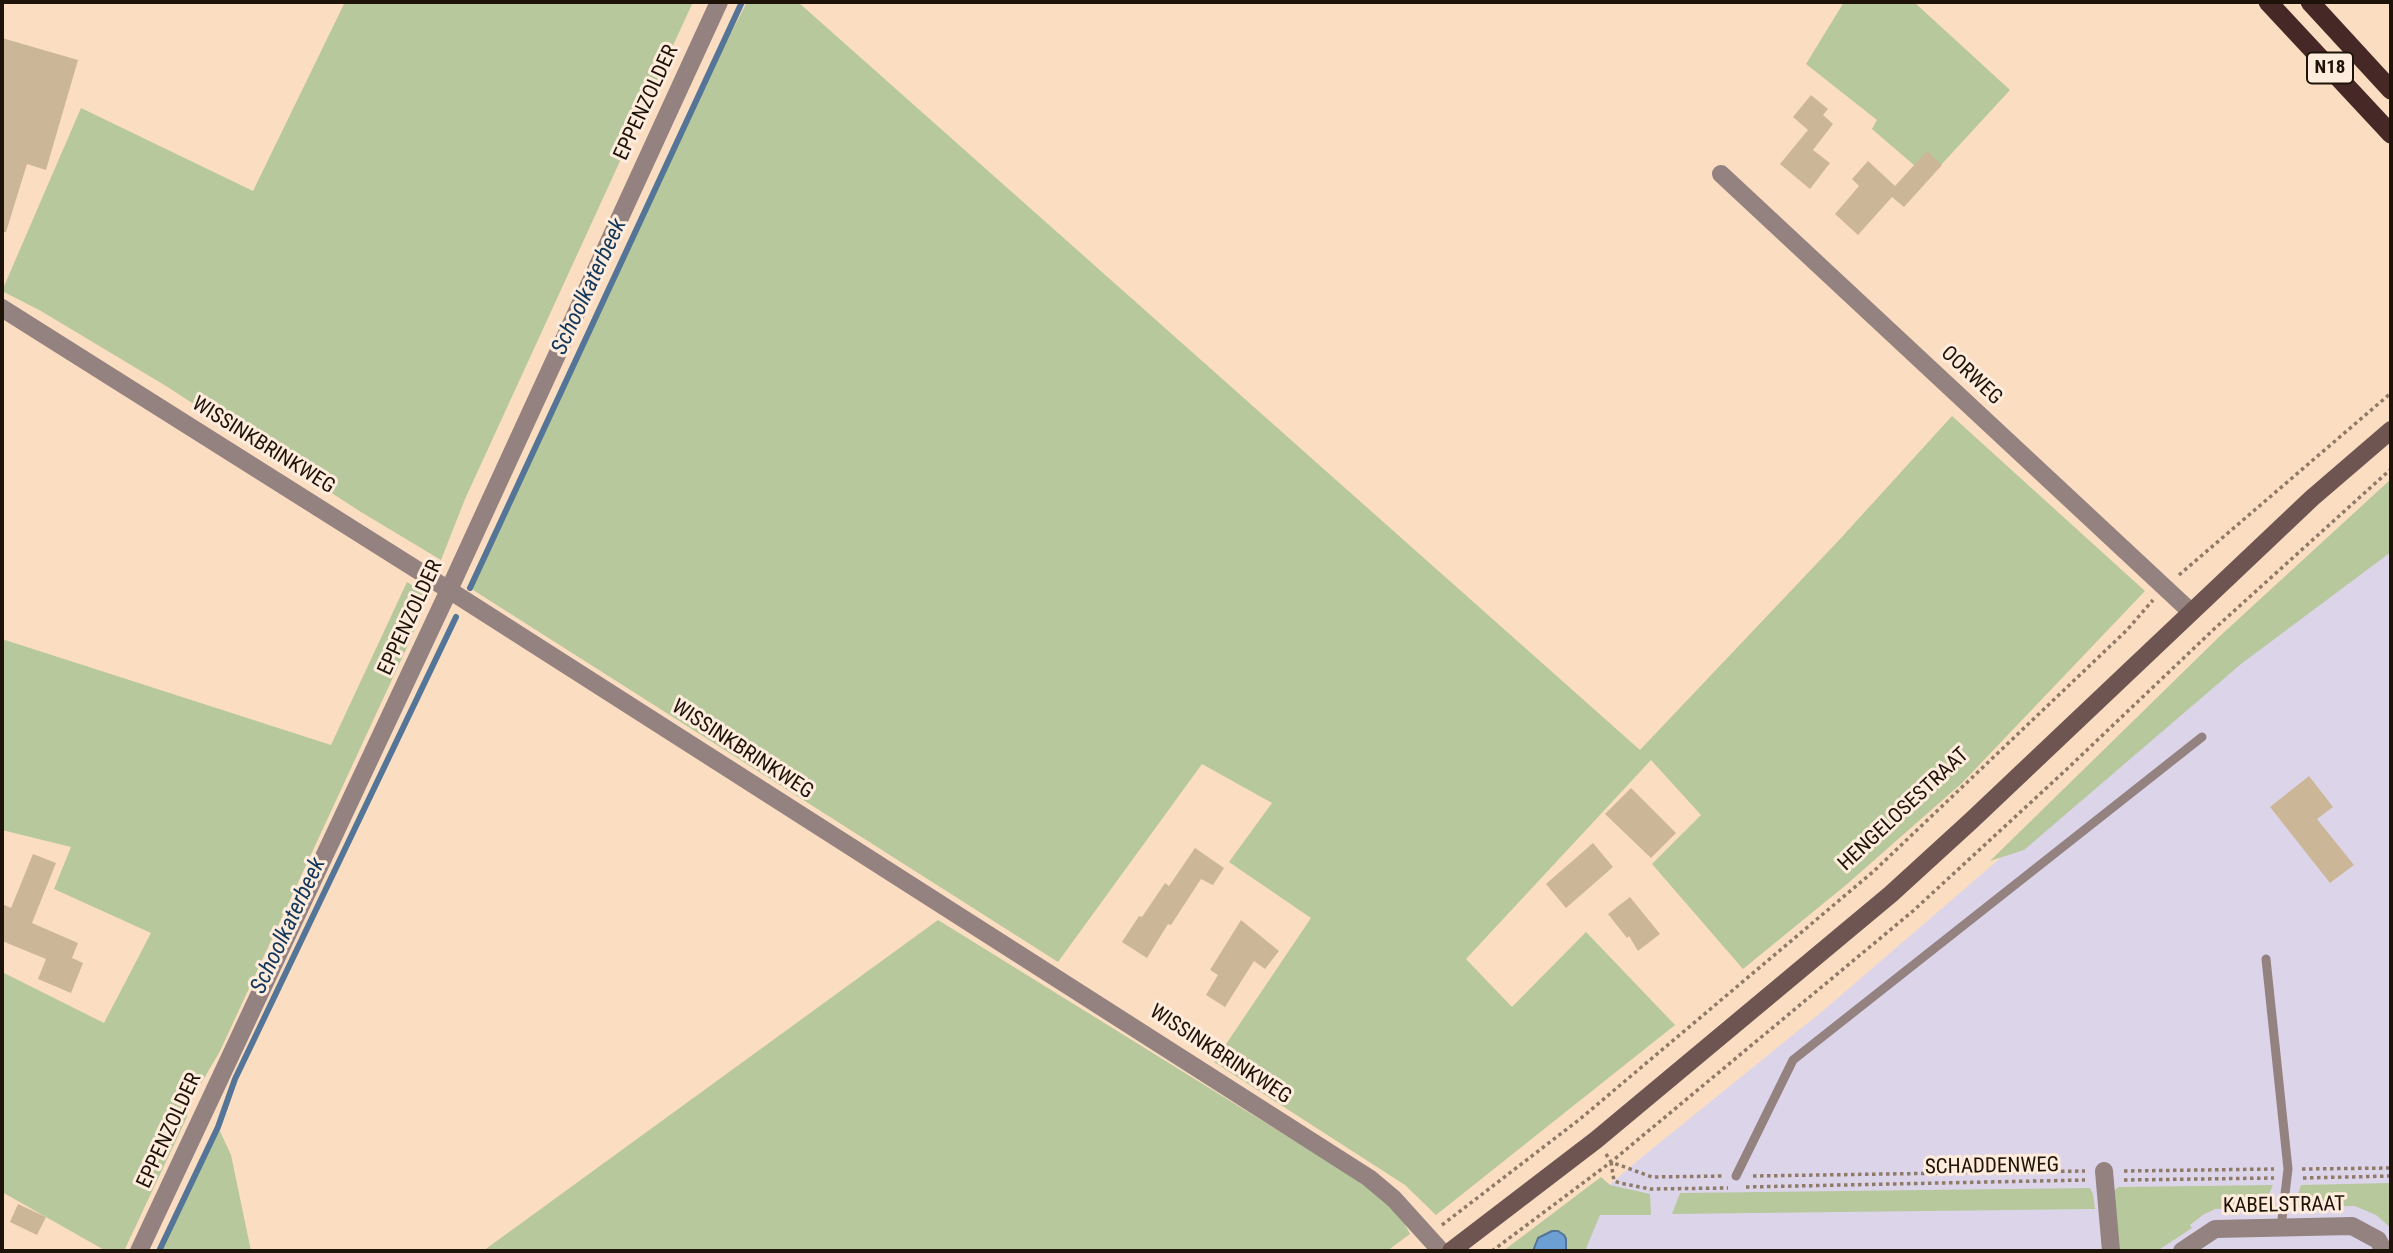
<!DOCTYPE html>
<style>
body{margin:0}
#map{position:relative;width:2393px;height:1253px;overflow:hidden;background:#fbddc1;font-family:"Roboto Condensed",sans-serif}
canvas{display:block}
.frame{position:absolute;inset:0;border:4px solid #1d1309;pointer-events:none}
</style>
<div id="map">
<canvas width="2393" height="1253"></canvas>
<div class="frame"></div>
</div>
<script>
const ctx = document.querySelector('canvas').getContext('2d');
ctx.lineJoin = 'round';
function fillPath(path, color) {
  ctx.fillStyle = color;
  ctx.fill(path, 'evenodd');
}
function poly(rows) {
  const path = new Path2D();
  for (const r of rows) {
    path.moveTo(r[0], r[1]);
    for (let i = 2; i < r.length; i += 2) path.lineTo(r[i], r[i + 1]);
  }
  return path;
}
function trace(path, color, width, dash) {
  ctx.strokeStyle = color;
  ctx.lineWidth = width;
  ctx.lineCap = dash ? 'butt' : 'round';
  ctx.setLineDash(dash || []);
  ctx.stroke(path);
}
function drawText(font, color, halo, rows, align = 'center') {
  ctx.font = font + ' "Roboto Condensed",sans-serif';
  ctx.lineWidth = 6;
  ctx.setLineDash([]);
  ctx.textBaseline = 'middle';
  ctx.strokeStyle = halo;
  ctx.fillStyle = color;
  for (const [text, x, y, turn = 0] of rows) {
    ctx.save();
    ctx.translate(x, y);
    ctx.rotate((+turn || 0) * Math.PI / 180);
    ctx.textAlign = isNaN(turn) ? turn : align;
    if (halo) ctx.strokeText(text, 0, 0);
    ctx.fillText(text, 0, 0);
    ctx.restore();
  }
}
const industrial = poly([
 [2391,522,2391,1251,1532,1251,1642,1157,1825,1009]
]);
const green = poly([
 [345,2,693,2,465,499,441,560,361,512,166,386,41,311,2,291,81,108,253,191],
 [747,2,798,2,1640,750,1841,538,1952,416,2145,591,1962,783,1846,885,1743,969,1652,864,1701,815,1651,760,1466,959,1512,1007,1586,932,1675,1025,1436,1215,1405,1185,1214,1062,1311,918,1229,862,1272,803,1202,764,1058,962,470,588,704,85],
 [1844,2,1914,2,2010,90,1929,178,1872,129,1877,120,1806,64],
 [2391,479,2391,552,2241,664,2024,850,1990,861,2220,636],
 [407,582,429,596,408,645,220,1051,188,1106,187,1117,124,1251,106,1251,2,1192,2,972,104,1023,151,933,54,889,71,847,2,830,2,639,331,745],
 [938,920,1374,1190,1402,1219,1410,1234,1387,1251,483,1251],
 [218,1127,231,1155,251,1251,159,1251],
 [1601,1177,1610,1185,1650,1194,1651,1215,1600,1215,1585,1251,1566,1251,1563,1235,1558,1231,1538,1238,1533,1251,1503,1251],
 [2391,1183,2391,1228,2376,1215,2355,1206,2294,1207,2301,1185],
 [2273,1185,2263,1207,2215,1209,2203,1215,2190,1225,2192,1228,2157,1251,2118,1251,2113,1192,2118,1187],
 [2090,1188,2093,1194,2095,1209,1672,1214,1680,1193]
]);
const water = poly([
 [1552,1231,1558,1231,1564,1235,1566,1239,1566,1251,1533,1251,1538,1238,1552,1231]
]);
const stream = poly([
 [470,588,742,2],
 [159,1251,218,1127,235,1079,456,617]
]);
const building = poly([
 [2,38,78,60,46,170,27,164,6,232,2,232],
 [1811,95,1828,109,1823,115,1833,124,1813,150,1830,163,1810,189,1780,164,1808,130,1793,117],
 [1927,151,1942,165,1904,207,1892,197,1858,235,1835,214,1859,186,1852,179,1868,161,1895,186],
 [2309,776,2333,807,2317,819,2354,865,2330,883,2270,807],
 [1631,788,1676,833,1651,858,1605,814],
 [1593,843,1613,867,1566,908,1546,884],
 [1195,848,1224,868,1213,885,1201,879,1171,925,1168,924,1147,958,1122,942,1139,916,1142,917,1165,883,1169,886],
 [33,854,56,863,32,923,78,943,72,958,83,963,71,993,38,979,46,959,2,941,2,904,11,908],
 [1630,897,1660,934,1638,951,1629,936,1627,938,1608,914],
 [1241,920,1279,951,1265,969,1254,961,1225,1007,1206,995,1218,975,1210,970],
 [18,1204,46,1217,37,1235,10,1222]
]);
const path = poly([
 [2179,575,2391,393],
 [1606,1154,1611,1162,1652,1177,1724,1176],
 [1611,1162,1614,1181,1620,1183,1650,1189,1728,1188],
 [2302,1169,2391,1168],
 [2124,1171,2274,1169],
 [1753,1176,2085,1171],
 [2303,1178,2391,1176],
 [2124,1180,2274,1178],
 [1746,1187,2085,1180],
 [1442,1225,1580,1119,1874,871,2127,630,2153,600],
 [1492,1251,1611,1162,1913,911,2067,769,2213,630,2391,469]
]);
const service = poly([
 [2266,959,2288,1169,2281,1227],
 [1736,1176,1793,1060,2202,737]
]);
const minor = poly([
 [1721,174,2190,611],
 [2,308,449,590,1369,1178,1394,1199,1441,1251],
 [2104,1171,2111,1251],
 [139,1251,449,590,719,2],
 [2182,1251,2215,1229,2352,1226,2378,1240,2384,1251]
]);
const secondary = poly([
 [1451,1251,1596,1140,1891,894,1972,820,2312,498,2391,430]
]);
const trunk = poly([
 [2268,2,2391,134],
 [2310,2,2391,90]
]);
const shields = [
 [2330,68,46]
];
const shieldNames = [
 ["N18",2330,68]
];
const streetNames = [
 ["EPPENZOLDER",647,103,-65],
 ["OORWEG",1971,376,43],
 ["WISSINKBRINKWEG",263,446,32],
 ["EPPENZOLDER",411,618,-65],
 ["WISSINKBRINKWEG",742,750,33],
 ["HENGELOSESTRAAT",1904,810,-43],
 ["WISSINKBRINKWEG",1220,1055,33],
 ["EPPENZOLDER",170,1131,-65],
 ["SCHADDENWEG",1992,1167,-1],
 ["KABELSTRAAT",2284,1206,-1]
];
const waterNames = [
 ["Schoolkaterbeek",590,287,-65],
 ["Schoolkaterbeek",289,926,-65]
];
fillPath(industrial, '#dcd5ea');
fillPath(green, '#b6c89c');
fillPath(water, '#6c9fd4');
trace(water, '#547597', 2);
trace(stream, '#547597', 6);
fillPath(building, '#cbb797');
trace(path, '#8e7a67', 3.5, [3.5, 3.5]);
trace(service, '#948280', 9);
trace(minor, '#948280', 18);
trace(secondary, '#6e5552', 18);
trace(trunk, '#462826', 19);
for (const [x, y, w] of shields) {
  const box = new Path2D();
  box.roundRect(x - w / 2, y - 15.5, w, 31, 5);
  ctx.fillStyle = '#ffecdc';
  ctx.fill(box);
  trace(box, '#1d1309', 2);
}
drawText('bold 19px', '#1d1309', null, shieldNames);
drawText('21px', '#1d1309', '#ffecdc', streetNames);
drawText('italic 23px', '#11365a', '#ffecdc', waterNames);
</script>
